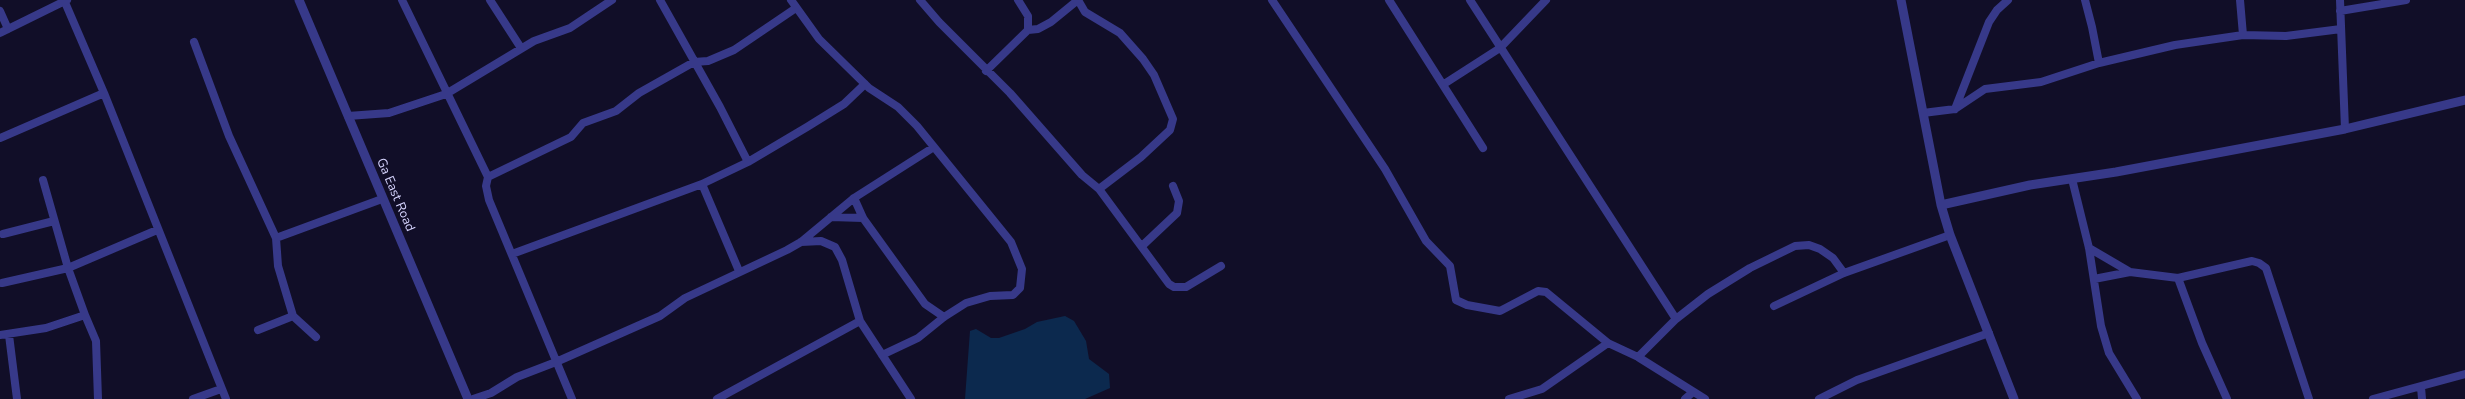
<!DOCTYPE html>
<style>
body{margin:0}
canvas{display:block;background:#110e28}
</style>
<canvas width="2465" height="399"></canvas>
<script>
const ctx = document.querySelector('canvas').getContext('2d');
ctx.lineJoin = 'round';
function fillPath(path, color) {
  ctx.fillStyle = color;
  ctx.fill(path, 'evenodd');
}
function poly(rows) {
  const path = new Path2D();
  for (const r of rows) {
    path.moveTo(r[0], r[1]);
    for (let i = 2; i < r.length; i += 2) path.lineTo(r[i], r[i + 1]);
  }
  return path;
}
function trace(path, color, width, dash) {
  ctx.strokeStyle = color;
  ctx.lineWidth = width;
  ctx.lineCap = dash ? 'butt' : 'round';
  ctx.setLineDash(dash || []);
  ctx.stroke(path);
}
function drawText(font, color, halo, rows, align = 'center') {
  ctx.font = font + ' "Nunito Sans",sans-serif';
  ctx.lineWidth = 4;
  ctx.setLineDash([]);
  ctx.textBaseline = 'middle';
  ctx.strokeStyle = halo;
  ctx.fillStyle = color;
  for (const [text, x, y, turn = 0] of rows) {
    ctx.save();
    ctx.translate(x, y);
    ctx.rotate((+turn || 0) * Math.PI / 180);
    ctx.textAlign = isNaN(turn) ? turn : align;
    if (halo) ctx.strokeText(text, 0, 0);
    ctx.fillText(text, 0, 0);
    ctx.restore();
  }
}
const water = poly([
 [1065,316,1074,321,1086,341,1089,359,1109,374,1110,388,1085,399,965,399,970,331,976,329,991,338,999,338,1025,329,1037,322]
]);
const minor = poly([
 [64,0,104,93,226,399],
 [402,0,488,177,571,137,583,123,616,111,639,93,694,62,708,61,734,50,796,8],
 [490,0,521,48],
 [660,0,720,107,748,162],
 [791,0,819,39,869,88,898,107,917,126,1011,242,1022,269,1020,288,1013,295,990,296,966,303,944,317,918,338,882,355],
 [920,0,939,22,1010,93,1082,175,1099,189,1169,284,1174,287,1186,287,1221,266],
 [1018,0,1028,16,1028,30],
 [1078,0,1085,12,1120,33,1143,59,1154,75,1173,119,1170,130,1141,157,1099,189],
 [1272,0,1385,169,1426,241,1450,266,1456,300,1467,305,1500,311,1538,291,1546,292,1608,343,1638,357,1705,399],
 [1389,0,1483,148],
 [1470,0,1676,319],
 [2085,0,2092,27,2099,63],
 [2240,0,2243,35],
 [2340,0,2345,129],
 [0,11,8,29],
 [2340,11,2406,0],
 [0,33,67,0],
 [194,42,229,136,276,238,278,266,293,316,316,337],
 [986,71,1028,30,1038,29,1051,22,1078,0],
 [1444,84,1500,48,1546,0],
 [1955,109,1989,22,1997,10,2008,0],
 [1923,113,1955,109,1985,89,2041,82,2099,63,2175,45,2243,35,2286,36,2341,29],
 [348,116,389,113,446,94,534,41,570,28,612,0],
 [0,138,104,93],
 [488,177,486,186,489,200,572,399],
 [2072,179,2089,248,2101,326,2109,353,2137,399],
 [43,180,68,268,85,315],
 [702,184,739,271],
 [854,198,863,218,925,304,944,317],
 [831,217,863,218],
 [3,234,54,221],
 [276,238,382,199],
 [801,242,821,241,835,247,842,260,860,321,911,399],
 [1142,246,1177,213,1179,201,1173,186],
 [2089,248,2130,272],
 [512,254,702,184,748,162,807,127,844,104,865,84],
 [2178,278,2202,343,2227,399],
 [2094,279,2130,272,2178,278,2252,261,2259,263,2266,268,2309,399],
 [2,283,68,268,157,230],
 [1774,306,1844,273,1950,235],
 [258,330,293,316],
 [0,335,46,328,85,315,96,341,98,399],
 [9,335,17,399],
 [1638,357,1676,319,1708,294,1750,268,1795,246,1809,245,1820,249,1833,258,1844,273],
 [2421,387,2422,399],
 [193,399,221,389],
 [473,399,491,393,517,377,556,362,660,316,685,298,787,250,801,242,854,198,934,147],
 [717,399,860,321],
 [1509,399,1542,389,1608,343],
 [1685,399,1693,392],
 [1819,399,1857,380,1989,333],
 [2373,399,2465,374]
]);
const tertiary = poly([
 [299,0,468,399],
 [1901,0,1941,205,2030,185,2116,172,2345,129,2465,100],
 [1941,205,1950,235,2014,399]
]);
const streetNames = [
 ["Ga East Road",395,195,67]
];
fillPath(water, '#0c294e');
trace(minor, '#373989', 8);
trace(tertiary, '#373989', 9);
drawText('13px', '#d7d5ff', '#110e28', streetNames);
</script>
